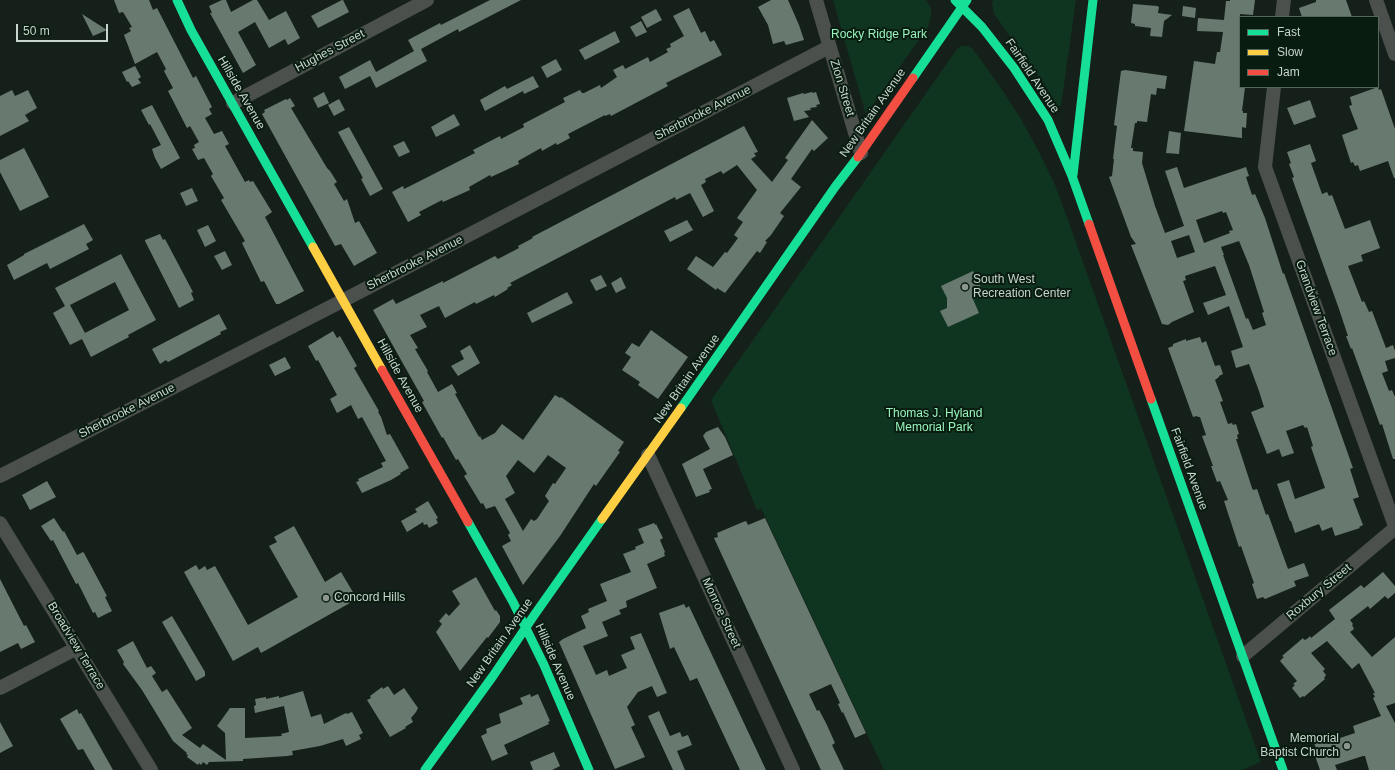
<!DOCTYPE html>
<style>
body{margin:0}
#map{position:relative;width:1395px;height:770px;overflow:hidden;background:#16201a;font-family:Helvetica,sans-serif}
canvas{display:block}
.legend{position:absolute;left:1239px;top:16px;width:140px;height:72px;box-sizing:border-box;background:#081c10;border:1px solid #55665c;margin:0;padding:5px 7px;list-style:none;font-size:12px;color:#c8d5cd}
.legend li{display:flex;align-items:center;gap:8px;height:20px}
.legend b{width:20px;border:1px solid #55665c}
.scale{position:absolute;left:16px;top:24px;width:92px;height:18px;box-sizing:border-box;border:2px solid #c8d5cd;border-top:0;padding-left:5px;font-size:12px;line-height:14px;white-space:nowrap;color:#c8d5cd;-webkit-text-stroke:3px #081c10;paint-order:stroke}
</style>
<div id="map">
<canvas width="1395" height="770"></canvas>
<ul class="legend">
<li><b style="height:5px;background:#16e098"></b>Fast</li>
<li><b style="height:5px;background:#ffcf43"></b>Slow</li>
<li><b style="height:5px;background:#f24e42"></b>Jam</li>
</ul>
<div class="scale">50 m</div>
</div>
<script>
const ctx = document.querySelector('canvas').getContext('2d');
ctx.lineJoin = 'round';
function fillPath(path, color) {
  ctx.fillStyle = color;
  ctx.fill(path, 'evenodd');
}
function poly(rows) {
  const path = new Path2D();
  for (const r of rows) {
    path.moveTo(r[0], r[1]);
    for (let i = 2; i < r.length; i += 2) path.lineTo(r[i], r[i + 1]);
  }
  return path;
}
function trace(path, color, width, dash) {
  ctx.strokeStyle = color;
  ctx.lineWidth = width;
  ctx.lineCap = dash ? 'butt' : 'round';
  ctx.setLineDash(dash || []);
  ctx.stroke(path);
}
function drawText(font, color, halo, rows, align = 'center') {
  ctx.font = font + ' Helvetica,sans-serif';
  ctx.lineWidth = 4;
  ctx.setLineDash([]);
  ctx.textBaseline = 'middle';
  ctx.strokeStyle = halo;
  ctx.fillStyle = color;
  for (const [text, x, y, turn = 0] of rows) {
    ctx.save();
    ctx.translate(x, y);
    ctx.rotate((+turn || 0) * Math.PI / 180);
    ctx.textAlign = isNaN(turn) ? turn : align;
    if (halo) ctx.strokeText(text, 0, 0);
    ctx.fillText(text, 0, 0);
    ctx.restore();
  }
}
const green = poly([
 [833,0,926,0,931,8,931,16,928,27,866,115],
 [993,0,1076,0,1061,106,1057,106,1039,76,994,14,992,4],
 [961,46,968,46,973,49,1001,88,1021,119,1039,152,1055,185,1068,220,1261,762,1242,770,884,770,761,508,757,510,711,400,957,49]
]);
const building = poly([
 [114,0,149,0,153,10,157,8,193,78,196,76,212,107,209,109,212,114,205,118,214,134,222,131,229,144,225,146,245,182,249,180,250,182,253,181,272,212,265,217,304,291,300,293,279,304,276,304,264,281,261,282,242,243,245,241,221,200,224,198,211,176,213,174,204,158,198,160,192,149,195,148,194,145,199,142,190,126,187,128,168,91,173,88,164,71,166,69,157,52,135,64,124,35,131,31,129,28,132,27,123,12,119,13],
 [222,0,226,0,231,12,253,0,257,0,269,20,286,11,300,38,288,45,285,39,269,48,255,22,238,32,256,65,243,73,210,13,212,13,209,6],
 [342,0,343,0,349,12,318,28,311,16],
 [490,0,521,0,459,32,458,29,421,49,427,61,376,88,370,76,345,89,339,77,370,60,376,72,414,51,408,40,440,23,441,25],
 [771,0,788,0,799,25,804,40,786,45,784,41,773,44,768,25,758,7],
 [1230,0,1255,0,1253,15,1240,14,1240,87,1245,87,1242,111,1243,111,1243,113,1247,113,1246,128,1242,127,1242,138,1184,131,1194,61,1215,64,1217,52,1220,52,1223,32,1197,31,1198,18,1224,20,1226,1,1230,1],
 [1316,0,1346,0,1352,17,1302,17,1299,8,1316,2],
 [1133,4,1157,6,1159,7,1158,13,1172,15,1164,21,1162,37,1150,36,1151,28,1135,26,1135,24,1131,23],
 [1183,6,1196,8,1195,18,1182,16],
 [689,8,701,33,705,31,710,42,714,40,722,55,666,83,668,86,611,116,610,114,605,116,605,115,568,134,570,138,557,145,556,143,542,151,541,148,518,161,519,164,491,177,490,175,469,187,470,190,443,202,442,200,419,212,421,215,408,222,392,192,403,186,404,189,416,183,471,155,475,153,473,150,500,136,501,139,524,127,523,124,565,102,563,98,580,90,582,93,584,93,600,85,601,88,617,77,613,70,623,65,625,69,648,57,650,62,668,52,666,49,671,47,670,44,684,36,673,16],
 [656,9,662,20,647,28,641,17],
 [82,14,107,30,93,36],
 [641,21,647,32,636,37,630,27],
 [615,31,620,42,585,60,579,50],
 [556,59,562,70,547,78,541,67],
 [135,66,141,77,138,79,141,83,132,87,128,81,127,82,122,72],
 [1125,70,1167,76,1165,89,1157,88,1156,95,1151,94,1147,122,1137,121,1137,123,1135,123,1131,148,1133,148,1133,151,1143,152,1142,163,1155,206,1165,233,1184,226,1165,171,1177,167,1184,188,1246,167,1249,176,1246,177,1252,195,1255,194,1265,218,1283,274,1284,273,1353,468,1350,469,1359,497,1353,499,1363,525,1359,527,1360,528,1335,536,1332,527,1322,531,1319,524,1295,533,1291,521,1290,521,1277,484,1289,480,1295,499,1325,488,1311,447,1313,446,1307,427,1305,428,1303,425,1286,431,1294,453,1282,457,1279,449,1267,454,1251,412,1264,407,1259,391,1249,364,1236,368,1231,351,1243,347,1229,306,1208,315,1203,303,1226,295,1215,266,1185,276,1186,280,1183,281,1194,312,1172,322,1168,325,1162,324,1131,245,1136,244,1131,237,1109,177,1112,176,1114,159,1113,159,1117,126,1114,125,1121,71],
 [1222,211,1223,213,1226,212,1233,230,1229,231,1230,233,1204,243,1196,220],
 [1189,235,1195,252,1177,258,1171,241],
 [1239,241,1249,265,1264,312,1262,313,1266,325,1253,330,1248,318,1246,319,1223,255,1224,255,1221,247],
 [533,76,539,87,524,94,523,91,485,111,480,100,505,86,507,89],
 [1378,87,1379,90,1381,89,1395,129,1395,178,1394,178,1388,161,1360,171,1358,165,1355,166,1353,162,1351,163,1342,135,1358,129,1349,106,1352,105,1350,97],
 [12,90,15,96,28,90,37,108,25,115,29,121,0,136,0,96],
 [324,92,329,103,318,108,313,98],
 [812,92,813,93,816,92,820,104,816,105,817,107,810,108,811,110,804,111,809,117,794,121,787,98,803,93,804,94],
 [290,98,295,106,291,108,327,168,330,171,337,182,334,184,344,201,347,199,355,223,359,221,377,253,354,266,341,244,335,246,262,114,265,112,264,110,286,99,287,100],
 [339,99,345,110,334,116,328,105],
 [1310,100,1316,117,1294,125,1287,108],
 [152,105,180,158,161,169,155,158,152,149,161,145,150,124,149,125,141,110],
 [454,114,460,125,436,137,431,127],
 [812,120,828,138,814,151,812,149,791,179,801,187,780,213,784,216,771,235,765,241,767,242,760,253,757,251,725,293,717,288,716,290,687,269,696,256,713,267,725,252,727,253,738,238,734,235,743,222,737,218,757,190,737,165,723,174,721,171,705,179,706,182,701,185,714,211,703,217,690,193,676,200,675,197,510,283,512,285,507,288,508,289,495,297,494,295,476,304,475,302,445,318,439,306,420,315,427,327,410,335,418,348,415,349,428,371,427,372,438,392,452,384,457,393,455,394,479,437,480,436,482,440,495,433,502,424,523,440,555,395,560,398,561,397,624,442,618,451,620,452,596,486,594,484,560,536,523,585,502,546,511,541,508,535,510,533,495,506,486,509,483,503,481,504,464,476,467,474,458,459,456,460,443,437,442,438,422,402,424,401,373,310,393,299,396,304,443,281,443,283,495,256,498,259,519,248,518,246,533,238,532,237,744,126,758,152,754,153,756,156,751,159,772,182,788,160,785,158],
 [548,455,566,468,555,484,553,483,545,496,549,501,537,519,534,521,531,519,523,531,505,499,515,493,506,476,518,460,534,473],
 [349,127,383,189,370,196,361,179,363,178,338,132],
 [1169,131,1181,133,1179,154,1166,153],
 [404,141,410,152,399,157,393,146],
 [1310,144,1316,161,1311,163,1322,194,1327,192,1329,196,1332,195,1345,229,1370,220,1380,248,1361,255,1363,261,1348,266,1362,302,1364,301,1369,312,1372,311,1386,348,1393,345,1395,351,1395,358,1385,361,1388,371,1382,373,1389,391,1392,390,1395,397,1395,459,1393,459,1382,424,1380,425,1352,348,1351,349,1346,336,1348,336,1339,309,1292,178,1294,177,1289,164,1291,163,1287,152],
 [24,148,49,197,20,211,0,172,0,160],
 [192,188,198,201,186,206,180,193],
 [687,220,693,230,670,242,664,231],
 [84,224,93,240,86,244,89,249,50,269,47,263,14,280,7,265,24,255,24,254],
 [208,225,216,241,205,247,197,230],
 [160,234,163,240,165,239,193,292,191,293,194,300,179,308,145,241,145,240],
 [225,251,232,265,222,270,214,256],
 [121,254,156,320,128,335,129,337,91,357,82,339,70,345,53,313,65,306,55,288],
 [115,282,129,310,85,333,70,305],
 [973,271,983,292,972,297,979,313,948,327,940,311,947,308,947,298,941,286],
 [601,275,607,286,596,291,590,280],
 [621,277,626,288,616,293,611,283],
 [567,292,573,303,532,323,527,313],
 [219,314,227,329,220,332,221,334,168,362,166,360,160,364,152,349],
 [651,330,688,357,658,399,638,385,640,382,622,370,631,357,625,353,632,343,639,347],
 [333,331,337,338,340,336,357,366,354,368,379,411,378,412,381,417,387,435,390,434,409,468,400,473,401,474,391,480,362,493,356,482,359,481,358,479,383,467,381,463,386,461,362,417,358,419,351,405,337,413,330,399,337,395,318,360,316,361,308,346],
 [1200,337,1202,343,1206,341,1215,366,1220,365,1223,374,1219,376,1219,377,1215,380,1223,401,1220,402,1228,424,1232,423,1233,425,1236,424,1239,434,1237,435,1238,439,1236,439,1252,488,1253,490,1257,489,1266,515,1268,514,1288,569,1304,563,1309,576,1294,581,1296,586,1265,599,1263,597,1257,599,1252,584,1254,583,1241,546,1239,547,1224,501,1228,500,1220,481,1217,482,1211,466,1213,466,1202,436,1206,435,1200,417,1198,417,1197,416,1193,417,1168,348,1173,346,1173,344,1186,339,1186,341],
 [470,345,480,363,458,376,451,366,464,359,460,351],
 [285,357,291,368,275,376,269,365],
 [718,427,725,437,733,455,703,469,712,489,709,490,710,492,696,497,682,464,710,449,703,436,706,432],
 [47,481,56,497,30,510,22,495],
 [428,501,438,518,436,519,438,523,429,528,427,524,424,525,423,522,407,532,401,521,417,512,415,509],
 [54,518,63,532,64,531,77,555,83,552,84,553,107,596,105,597,112,611,98,618,95,612,93,613,78,583,76,584,53,540,51,541,41,526],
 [765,518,866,733,855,738,843,712,842,713,838,704,840,703,831,684,809,694,817,711,819,710,826,723,835,743,832,745,844,770,821,770,714,538,718,537,717,533,743,522,746,521,748,525],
 [654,523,655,525,656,524,663,538,660,540,665,552,664,553,665,556,647,564,657,588,626,601,627,607,619,610,621,614,602,622,608,636,583,646,596,675,607,670,609,676,627,668,621,655,635,649,630,637,641,633,667,693,657,697,652,686,638,692,627,707,635,725,631,727,645,757,615,769,559,642,563,639,586,628,581,616,589,612,588,609,607,601,600,584,631,572,623,554,636,549,635,547,644,543,638,529],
 [294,526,325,582,341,572,357,599,261,653,258,647,233,661,184,572,196,565,199,570,205,566,207,570,215,566,248,625,298,597,269,546,277,542,274,537],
 [1383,572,1395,586,1395,593,1388,599,1385,596,1370,609,1368,606,1350,620,1353,624,1352,625,1354,629,1350,632,1372,657,1395,637,1395,703,1386,706,1395,723,1395,770,1369,770,1365,756,1363,756,1335,765,1337,770,1320,770,1313,750,1316,748,1314,743,1326,739,1328,742,1355,733,1353,726,1381,716,1373,698,1375,697,1373,693,1375,693,1359,663,1352,669,1327,641,1311,653,1325,669,1323,671,1326,675,1324,678,1325,679,1304,697,1303,696,1300,698,1292,688,1295,685,1293,684,1297,681,1280,661,1284,657,1282,656,1303,638,1304,640,1307,639,1310,636,1311,638,1335,619,1329,610,1361,585,1364,588],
 [476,577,495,611,496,610,500,616,500,622,488,638,487,637,460,671,436,632,442,624,439,621,446,613,449,616,460,604,452,591],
 [0,579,24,626,26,625,35,642,21,649,18,643,0,652],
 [684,604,686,608,689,606,766,770,740,770,697,678,690,681,674,647,670,649,659,613],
 [172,616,205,672,205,676,196,681,162,622],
 [133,641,147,668,151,666,156,673,152,676,162,692,167,689,192,728,182,735,200,748,203,744,226,760,225,733,217,726,230,708,245,708,245,738,282,736,281,734,289,732,284,706,255,713,254,706,256,705,255,699,266,697,266,699,279,696,279,698,303,691,311,717,321,714,324,724,346,713,347,714,352,712,363,733,359,735,361,739,346,746,343,739,320,746,292,751,293,755,287,756,243,759,243,761,209,762,207,765,203,762,201,765,199,763,198,765,187,757,188,755,186,754,187,753,173,741,142,690,123,664,124,662,117,650],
 [388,686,394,695,404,688,418,708,416,712,411,718,413,722,405,727,406,728,390,737,367,700,371,698,370,696,382,687,383,689],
 [530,694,531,697,538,694,550,721,548,722,549,724,504,745,508,754,492,761,481,736,487,733,486,729,501,723,499,714,523,704,520,698],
 [77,709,79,714,81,713,113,770,95,770,83,749,78,750,60,719],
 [659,711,670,736,680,732,682,737,688,735,692,745,677,751,685,770,673,770,648,716],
 [0,722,13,746,0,753],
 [554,752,560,766,552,770,533,770,530,762]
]);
const street = poly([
 [816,0,861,153],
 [1376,0,1395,54],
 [1282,17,1284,0],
 [1274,87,1265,167,1395,526],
 [233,103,427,0],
 [648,455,793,770],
 [0,476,344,300,829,47],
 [0,523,151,770],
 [1243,656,1395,528],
 [0,688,77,648]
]);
const fast = poly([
 [177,0,191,30,313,247],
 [955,0,982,27,1014,68,1048,120,1072,176,1089,224],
 [913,78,967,0],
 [1073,175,1093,0],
 [1151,399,1283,770],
 [681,408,835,187,858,157],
 [468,522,513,602,544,665,589,770],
 [425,770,493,676,535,614,602,519]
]);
const slow = poly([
 [313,247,382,370],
 [602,519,681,408]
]);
const jam = poly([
 [858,157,913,78],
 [1089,224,1151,399],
 [382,370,468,522]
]);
const markers = [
 [965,287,4,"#8a968e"],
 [326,598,4,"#8a968e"],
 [1347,746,4,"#8a968e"]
];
const parkNames = [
 ["Rocky Ridge Park",879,35],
 ["Thomas J. Hyland",934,414],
 ["Memorial Park",934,428]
];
const streetNames = [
 ["Hughes Street",330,51,-28],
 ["Fairfield Avenue",1032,76,56],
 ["Zion Street",842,88,73],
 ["Hillside Avenue",241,93,60],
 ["Sherbrooke Avenue",703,113,-27],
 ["New Britain Avenue",873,113,-55],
 ["Sherbrooke Avenue",415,263,-27],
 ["Grandview Terrace",1316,308,70],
 ["Hillside Avenue",400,376,61],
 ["New Britain Avenue",687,379,-55],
 ["Sherbrooke Avenue",127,411,-27],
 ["Fairfield Avenue",1189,469,70],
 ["Roxbury Street",1319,592,-40],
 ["Monroe Street",721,613,65],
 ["New Britain Avenue",500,643,-55],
 ["Broadview Terrace",76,646,59],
 ["Hillside Avenue",555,662,66]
];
const poiNames = [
 ["South West",973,280],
 ["Recreation Center",973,294],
 ["Concord Hills",334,598],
 ["Memorial",1339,739,"right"],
 ["Baptist Church",1339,753,"right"]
];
fillPath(green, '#0f3420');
fillPath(building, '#687a6f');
trace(street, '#4c504d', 14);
trace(fast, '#16e098', 9);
trace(slow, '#ffcf43', 9);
trace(jam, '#f24e42', 9);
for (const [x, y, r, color] of markers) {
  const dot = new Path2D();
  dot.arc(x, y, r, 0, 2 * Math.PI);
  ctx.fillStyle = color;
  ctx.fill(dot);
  trace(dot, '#081c10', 1.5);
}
drawText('12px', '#99f4bd', '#081c10', parkNames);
drawText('12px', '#c8d5cd', '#081c10', streetNames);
drawText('12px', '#c8d5cd', '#081c10', poiNames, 'left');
</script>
